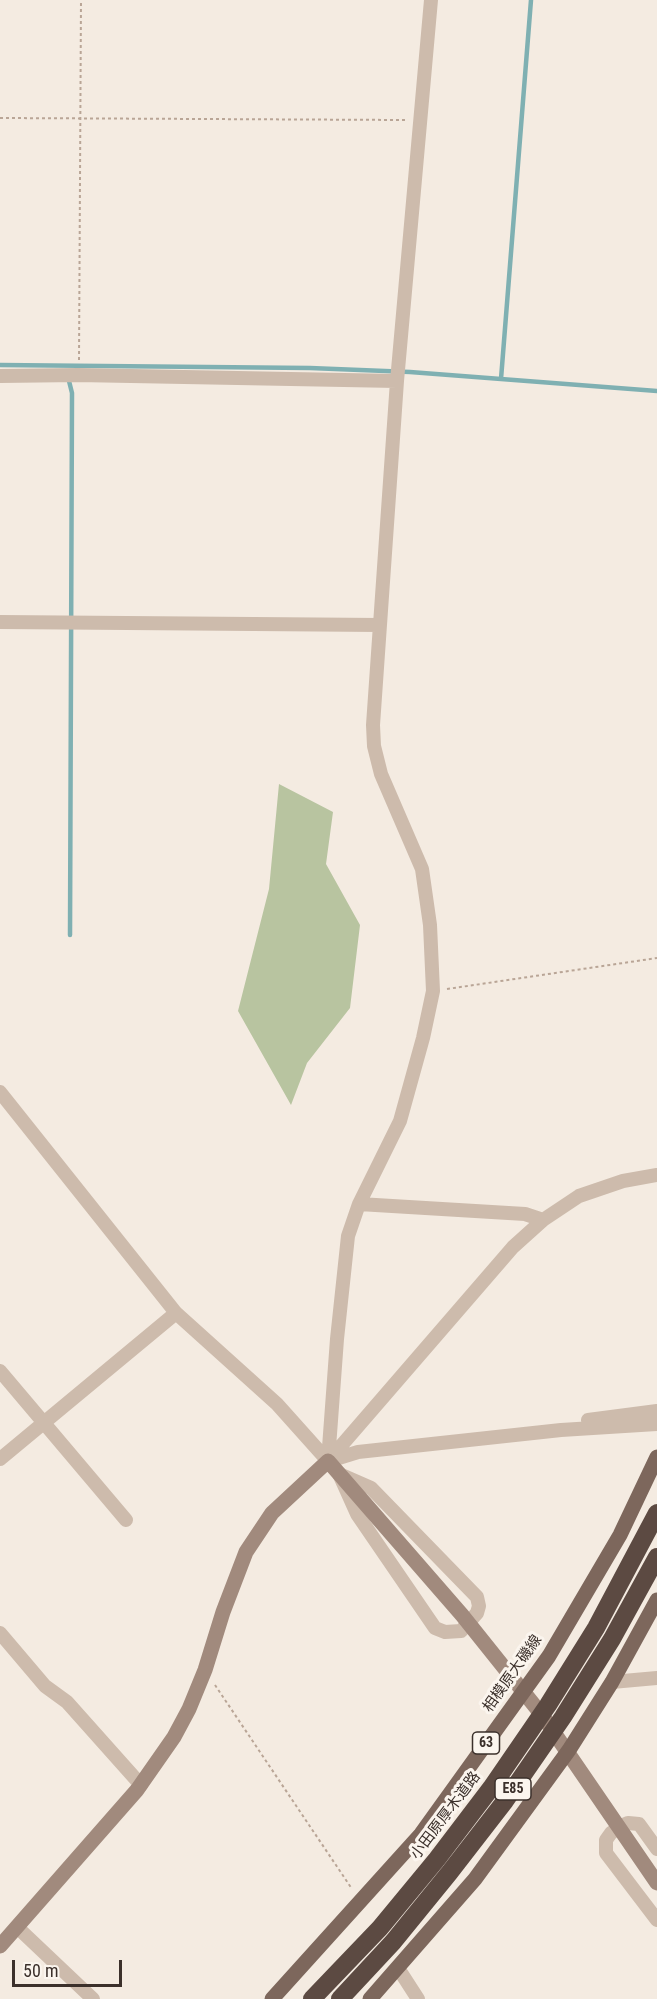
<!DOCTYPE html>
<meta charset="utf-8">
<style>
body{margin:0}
#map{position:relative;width:657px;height:1999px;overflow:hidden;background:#f4ebe1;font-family:"Roboto Condensed",sans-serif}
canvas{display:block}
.scale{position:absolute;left:12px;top:1960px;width:110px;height:27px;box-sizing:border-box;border:3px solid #3b302b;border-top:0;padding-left:8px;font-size:18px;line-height:21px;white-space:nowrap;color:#3b302b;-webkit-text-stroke:4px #fbf5ee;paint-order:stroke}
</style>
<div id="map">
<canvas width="657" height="1999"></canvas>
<div class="scale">50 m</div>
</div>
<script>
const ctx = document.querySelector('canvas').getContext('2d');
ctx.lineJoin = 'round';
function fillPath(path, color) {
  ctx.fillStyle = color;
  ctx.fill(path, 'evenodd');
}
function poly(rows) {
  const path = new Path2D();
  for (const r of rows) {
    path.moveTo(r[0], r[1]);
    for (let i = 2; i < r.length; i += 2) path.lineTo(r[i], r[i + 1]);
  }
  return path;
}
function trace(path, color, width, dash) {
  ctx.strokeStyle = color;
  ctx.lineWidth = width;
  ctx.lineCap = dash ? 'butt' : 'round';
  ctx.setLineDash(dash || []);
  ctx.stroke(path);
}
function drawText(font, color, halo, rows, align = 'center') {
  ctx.font = font + ' "Roboto Condensed","Noto Sans JP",sans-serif';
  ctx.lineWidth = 6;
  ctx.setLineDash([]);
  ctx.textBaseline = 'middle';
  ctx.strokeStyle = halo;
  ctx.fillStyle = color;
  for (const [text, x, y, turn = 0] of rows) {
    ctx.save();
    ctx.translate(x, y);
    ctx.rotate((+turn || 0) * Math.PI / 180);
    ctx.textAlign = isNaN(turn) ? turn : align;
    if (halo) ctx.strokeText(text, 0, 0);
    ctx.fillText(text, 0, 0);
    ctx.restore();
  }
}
const green = poly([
 [279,784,333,812,326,864,360,925,350,1008,307,1063,291,1105,238,1011,269,889]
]);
const stream = poly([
 [0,365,310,368,410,372,657,391],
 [68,377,72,393,70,935],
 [501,379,531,0]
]);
const path = poly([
 [0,118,405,120],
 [79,360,81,0],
 [447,989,657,958],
 [215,1685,352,1889]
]);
const street = poly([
 [0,376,78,375,397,381],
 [0,622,380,625],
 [0,1092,176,1313,277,1404,328,1461],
 [359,1204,525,1214,543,1220],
 [0,1371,126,1520],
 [588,1420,657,1411],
 [0,1459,176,1313],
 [328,1461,337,1339,348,1236,359,1204,400,1121,423,1038,433,991,430,925,422,869,381,774,374,746,373,725,397,381,431,0],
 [328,1461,513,1247,543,1220,579,1196,623,1181,657,1175],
 [329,1461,358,1452,561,1430,657,1424],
 [339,1474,371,1488,477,1597,479,1606,477,1613,461,1631,445,1632,435,1628,357,1514,339,1474],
 [0,1633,45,1686,67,1702,141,1785],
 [612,1682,657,1678],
 [657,1849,639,1824,628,1823,621,1826,611,1833,606,1840,606,1853,657,1920],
 [17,1927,93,1999],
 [398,1968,418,1999]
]);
const secondary = poly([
 [0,1946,137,1790,174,1737,189,1709,205,1670,223,1612,246,1552,272,1513,328,1461,462,1615,542,1715,657,1883]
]);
const primary = poly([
 [272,1999,421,1834,549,1656,620,1535,657,1457],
 [370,1999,475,1879,569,1750,612,1682,657,1600]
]);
const highway = poly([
 [312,1999,380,1928,437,1859,491,1788,548,1705,596,1628,657,1513],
 [340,1999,393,1942,450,1872,505,1801,563,1717,612,1639,657,1557]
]);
const shields = [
 [486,1743,27],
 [513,1789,36]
];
const shieldNames = [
 ["63",486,1743],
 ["E85",513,1789]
];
const streetNames = [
 ["相模原大磯線",513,1674,-55],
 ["小田原厚木道路",446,1816,-53]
];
fillPath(green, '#b8c4a0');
trace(stream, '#7fb0b2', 4.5);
trace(path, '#b9a596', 2, [3, 3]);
trace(street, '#cdbbac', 14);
trace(secondary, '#a18a7d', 15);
trace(primary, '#7d675c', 15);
trace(highway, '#5c4a42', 18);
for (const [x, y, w] of shields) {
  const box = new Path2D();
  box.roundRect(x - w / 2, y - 11, w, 22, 4.5);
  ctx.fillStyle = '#fbf5ee';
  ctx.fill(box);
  trace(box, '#3b302b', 1.5);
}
drawText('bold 14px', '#3b302b', null, shieldNames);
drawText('15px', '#3b302b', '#fbf5ee', streetNames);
</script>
